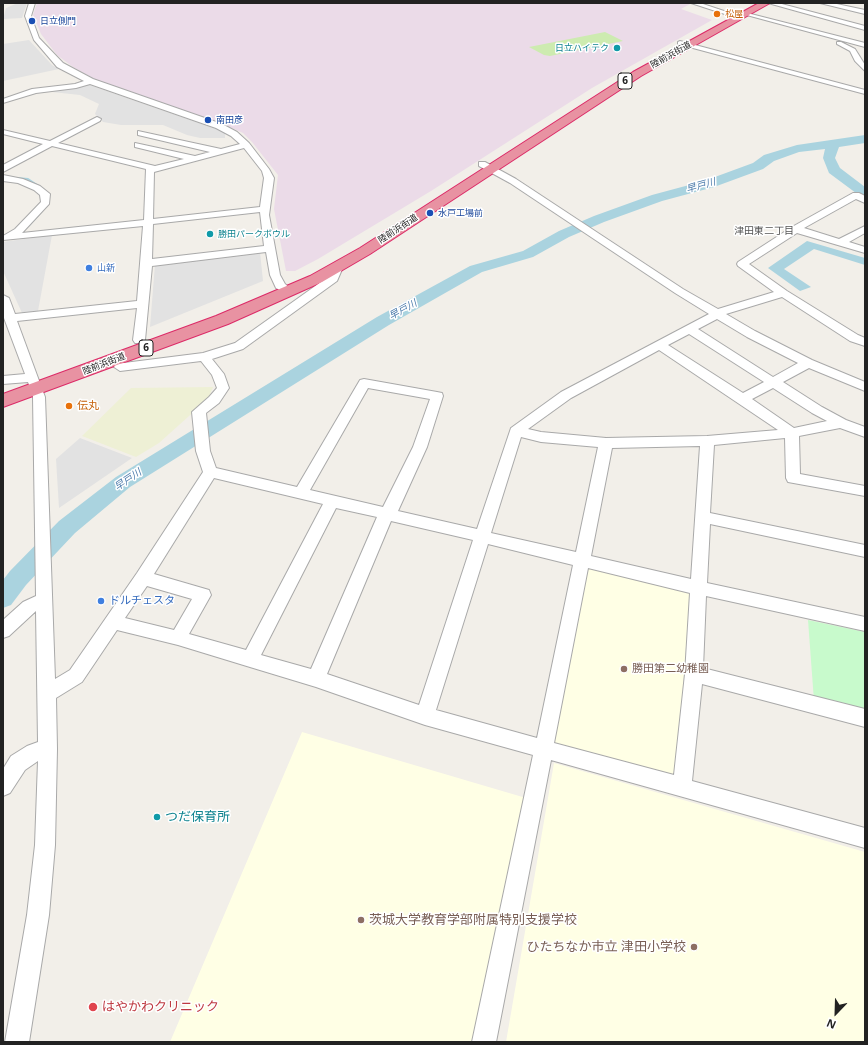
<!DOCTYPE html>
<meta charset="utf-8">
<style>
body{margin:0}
#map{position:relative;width:868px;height:1045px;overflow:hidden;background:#f2efe9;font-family:"Noto Sans",sans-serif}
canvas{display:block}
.frame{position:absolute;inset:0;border:4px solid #222;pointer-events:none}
.north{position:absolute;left:816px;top:993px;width:40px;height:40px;-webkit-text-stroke:3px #fff;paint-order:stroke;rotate:203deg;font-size:11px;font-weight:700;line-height:16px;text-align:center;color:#222}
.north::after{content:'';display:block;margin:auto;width:14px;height:18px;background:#222;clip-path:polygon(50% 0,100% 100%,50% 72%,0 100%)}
</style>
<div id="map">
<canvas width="868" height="1045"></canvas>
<div class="frame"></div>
<div class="north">N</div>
</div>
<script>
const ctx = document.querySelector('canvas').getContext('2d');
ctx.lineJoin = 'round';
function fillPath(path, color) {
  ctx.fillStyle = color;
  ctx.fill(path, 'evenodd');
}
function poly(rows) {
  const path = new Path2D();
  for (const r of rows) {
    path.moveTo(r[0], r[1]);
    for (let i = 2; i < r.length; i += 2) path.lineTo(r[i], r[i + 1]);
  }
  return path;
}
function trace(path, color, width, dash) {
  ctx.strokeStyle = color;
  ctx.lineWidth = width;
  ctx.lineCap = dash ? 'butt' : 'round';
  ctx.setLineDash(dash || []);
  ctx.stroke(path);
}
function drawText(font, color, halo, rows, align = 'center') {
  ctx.font = font + ' "Noto Sans","Noto Sans JP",sans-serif';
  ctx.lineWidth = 3;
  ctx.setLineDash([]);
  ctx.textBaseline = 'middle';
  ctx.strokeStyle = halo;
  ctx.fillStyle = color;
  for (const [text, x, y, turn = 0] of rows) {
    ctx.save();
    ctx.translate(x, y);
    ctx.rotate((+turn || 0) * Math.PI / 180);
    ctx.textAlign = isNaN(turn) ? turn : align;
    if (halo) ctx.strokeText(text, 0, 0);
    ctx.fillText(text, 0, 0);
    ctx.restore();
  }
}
const industrial = poly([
 [37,3,688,3,690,4,681,9,712,20,592,88,431,191,318,259,295,271,286,271,274,209,278,175,252,142,243,133,232,128,98,81,73,67,57,55,41,34,33,15]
]);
const education = poly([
 [585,566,690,592,676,780,549,745],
 [302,732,526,798,474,1042,170,1042],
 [554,763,865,852,865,1042,506,1042]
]);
const farmland = poly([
 [213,387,208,399,159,443,136,457,82,436,131,388]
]);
const grass = poly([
 [605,32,623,41,550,56,544,55,529,47]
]);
const park = poly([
 [808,620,865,632,865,713,814,701]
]);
const parking = poly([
 [18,3,27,3,22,18,3,19,6,8],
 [29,40,52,65,59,69,3,81,3,44],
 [87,84,225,132,225,138,200,138,187,135,163,125,121,125,103,122,95,114,99,104,80,95,52,92],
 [52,235,38,311,22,313,3,271,3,242],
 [260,252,263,281,150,327,155,264],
 [80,438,132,458,59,508,56,459]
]);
const water = poly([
 [807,241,865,258,865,265,814,249,784,269,811,287,800,291,768,268]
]);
const streamFar1 = poly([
 [16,178,28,179,40,187]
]);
const stream = poly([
 [28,226,47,205]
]);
const river = poly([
 [865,135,865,143,839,147,835,158,840,168,865,187,865,197,860,196,829,173,823,158,825,149,799,152,774,161,763,169,714,187,662,201,604,222,569,237,533,257,482,272,389,325,130,487,75,533,26,585,11,605,3,608,3,580,10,571,59,521,116,477,377,317,470,266,523,251,559,231,594,216,652,195,704,181,753,163,764,155,797,145,865,135]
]);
const minor = poly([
 [29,3,35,3,31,16,39,38,63,63,93,79,222,124,237,132,249,143,269,169,274,178,269,215,280,275,285,284,295,292,289,295,276,288,270,275,266,252,152,266,145,340,143,343,135,343,133,340,137,308,17,321,45,397,55,679,70,670,137,573,203,472,196,451,192,412,209,397,217,388,212,375,201,361,120,371,114,367,116,364,203,353,235,343,328,277,334,265,342,265,343,267,337,281,243,349,212,359,224,374,229,388,219,403,206,413,210,451,216,468,297,487,360,380,364,379,437,392,442,393,443,396,427,447,398,511,477,529,511,428,561,392,709,314,675,293,510,183,479,166,479,162,485,162,516,179,683,289,718,309,774,292,738,266,737,264,738,262,792,227,853,193,859,193,865,196,865,203,856,199,804,228,839,239,865,226,865,233,849,242,865,247,865,253,797,233,749,264,787,291,858,335,865,338,865,346,850,341,782,297,726,314,755,331,812,360,865,382,865,391,809,368,783,382,822,407,846,420,865,427,865,437,840,428,799,436,800,474,865,486,865,496,788,482,786,478,785,438,714,445,710,513,865,545,865,557,710,524,707,583,865,617,865,631,706,596,703,668,865,709,865,727,702,684,692,781,865,828,865,848,551,760,496,1042,472,1042,533,755,425,725,316,687,250,667,178,645,117,630,82,682,56,698,57,749,55,845,49,915,29,1042,5,1042,27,915,35,845,38,761,25,770,10,793,3,796,3,769,11,756,27,746,38,742,36,611,9,636,3,638,3,620,23,602,36,596,33,397,28,382,3,384,3,376,25,374,4,318,3,295,9,298,15,314,137,301,143,226,3,240,3,236,15,229,41,202,40,195,34,190,18,183,3,181,3,175,23,179,40,186,50,194,49,204,22,233,144,220,146,169,52,146,3,172,3,165,43,144,3,134,3,130,50,141,97,117,101,119,100,121,58,143,155,166,184,159,135,147,135,143,195,156,210,152,138,135,138,131,221,149,240,144,231,136,216,128,90,84,76,88,36,93,3,103,3,99,32,89,75,84,84,81,57,67,34,40,25,16,29,3],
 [244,148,262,171,264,178,260,207,153,219,154,172,244,148],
 [260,212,264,246,152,259,153,224,260,212],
 [717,319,747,337,798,363,773,377,698,329,717,319],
 [689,334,764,382,743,393,668,345,689,334],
 [659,350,778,430,707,436,606,438,541,432,528,429,571,398,659,350],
 [368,388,430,399,413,447,383,507,310,490,368,388],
 [773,388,812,413,827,421,794,428,752,399,773,388],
 [521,437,541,442,598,447,576,552,491,533,521,437],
 [700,446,691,579,591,556,612,448,700,446],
 [214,478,323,504,246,650,189,634,211,595,209,590,154,574,214,478],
 [336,508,377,517,311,669,261,655,336,508],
 [391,521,473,540,419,705,327,674,391,521],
 [488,544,573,565,537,738,436,710,488,544],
 [588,568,690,593,685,674,674,775,554,743,588,568],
 [147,586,192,599,174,630,125,618,147,586],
 [691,3,700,3,742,17,737,18,691,3],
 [768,3,778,3,865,26,865,30,768,3],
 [820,3,832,3,865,10,865,14,820,3],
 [743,12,865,43,865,47,743,14,743,12],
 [680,41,865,90,865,94,678,44,678,42,680,41],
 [837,42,841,42,855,49,865,65,865,71,855,61,850,51,837,44,837,42]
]);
const highway = poly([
 [759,3,770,3,641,76,370,254,322,282,228,324,3,407,3,394,216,316,310,276,360,248,633,72,759,3]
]);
const markers = [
 [717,14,4,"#e8710a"],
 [32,21,4,"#1a4fb4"],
 [617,48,4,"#0f9aa8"],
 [208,120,4,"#1a4fb4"],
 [430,213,4,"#1a4fb4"],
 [210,234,4,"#0f9aa8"],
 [89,268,4,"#3f7fe0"],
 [69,406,4,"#e8710a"],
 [101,601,4,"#3f7fe0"],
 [624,669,4,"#8d6e63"],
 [157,817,4,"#0f9aa8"],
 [361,920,4,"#8d6e63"],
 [694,947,4,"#8d6e63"],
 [93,1007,5,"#e0444e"]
];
const farFoodnames = [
 ["松屋",725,14]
];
const farTransitnames = [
 ["日立側門",40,21],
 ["南田彦",216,120],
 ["水戸工場前",438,213]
];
const farCulturenames = [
 ["日立ハイテク",609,48],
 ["勝田パークボウル",218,234,"left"]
];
const farStreetnames = [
 ["陸前浜街道",671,55,-29],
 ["陸前浜街道",398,229,-33],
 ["陸前浜街道",104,364,-21]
];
const farShopnames = [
 ["山新",97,268]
];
const shields = [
 [625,81,14],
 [146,348,14]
];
const shieldNames = [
 ["6",625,81],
 ["6",146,348]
];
const farWaternames = [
 ["早戸川",701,186,-16],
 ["早戸川",403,310,-29],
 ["早戸川",128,480,-34]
];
const farNeighbourhoodnames = [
 ["津田東二丁目",764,231]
];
const foodNames = [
 ["伝丸",77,406]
];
const shopNames = [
 ["ドルチェスタ",109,601]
];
const educationNames = [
 ["勝田第二幼稚園",632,669]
];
const nearCulturenames = [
 ["つだ保育所",165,817]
];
const nearEducationnames = [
 ["茨城大学教育学部附属特別支援学校",369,920],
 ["ひたちなか市立 津田小学校",686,947,"right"]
];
const nearHealthnames = [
 ["はやかわクリニック",102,1007]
];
fillPath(industrial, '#ebdbe8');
fillPath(education, '#ffffe5');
fillPath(farmland, '#eef0d5');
fillPath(grass, '#cdebb0');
fillPath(park, '#c8facc');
fillPath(parking, '#e2e2e2');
fillPath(water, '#aad3df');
trace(streamFar1, '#aad3df', 2);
trace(stream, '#aad3df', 2.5);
fillPath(river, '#aad3df');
trace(minor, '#a9a9a9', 2);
trace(highway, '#dc2a67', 2);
fillPath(minor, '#fff');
fillPath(highway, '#e892a2');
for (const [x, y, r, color] of markers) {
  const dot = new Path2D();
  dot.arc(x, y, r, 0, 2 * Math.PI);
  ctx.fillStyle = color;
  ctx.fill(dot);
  trace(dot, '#fff', 1.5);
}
drawText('9px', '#c56008', '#fff', farFoodnames, 'left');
drawText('9px', '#164399', '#fff', farTransitnames, 'left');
drawText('9px', '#0d838f', '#fff', farCulturenames, 'right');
drawText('9px', '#222', '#fff', farStreetnames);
drawText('9px', '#366cbe', '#fff', farShopnames, 'left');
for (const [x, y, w] of shields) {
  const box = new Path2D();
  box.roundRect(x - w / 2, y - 8, w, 16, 3);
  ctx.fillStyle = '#fff';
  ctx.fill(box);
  trace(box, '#222', 1);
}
drawText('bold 10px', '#222', null, shieldNames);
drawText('italic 10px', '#4a7aab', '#fff', farWaternames);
drawText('10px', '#555', '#fff', farNeighbourhoodnames);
drawText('11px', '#c56008', '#fff', foodNames, 'left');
drawText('11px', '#366cbe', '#fff', shopNames, 'left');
drawText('11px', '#785e54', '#fff', educationNames, 'left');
drawText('13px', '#0d838f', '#fff', nearCulturenames, 'left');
drawText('13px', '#785e54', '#fff', nearEducationnames, 'left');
drawText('13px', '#be3a42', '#fff', nearHealthnames, 'left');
</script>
